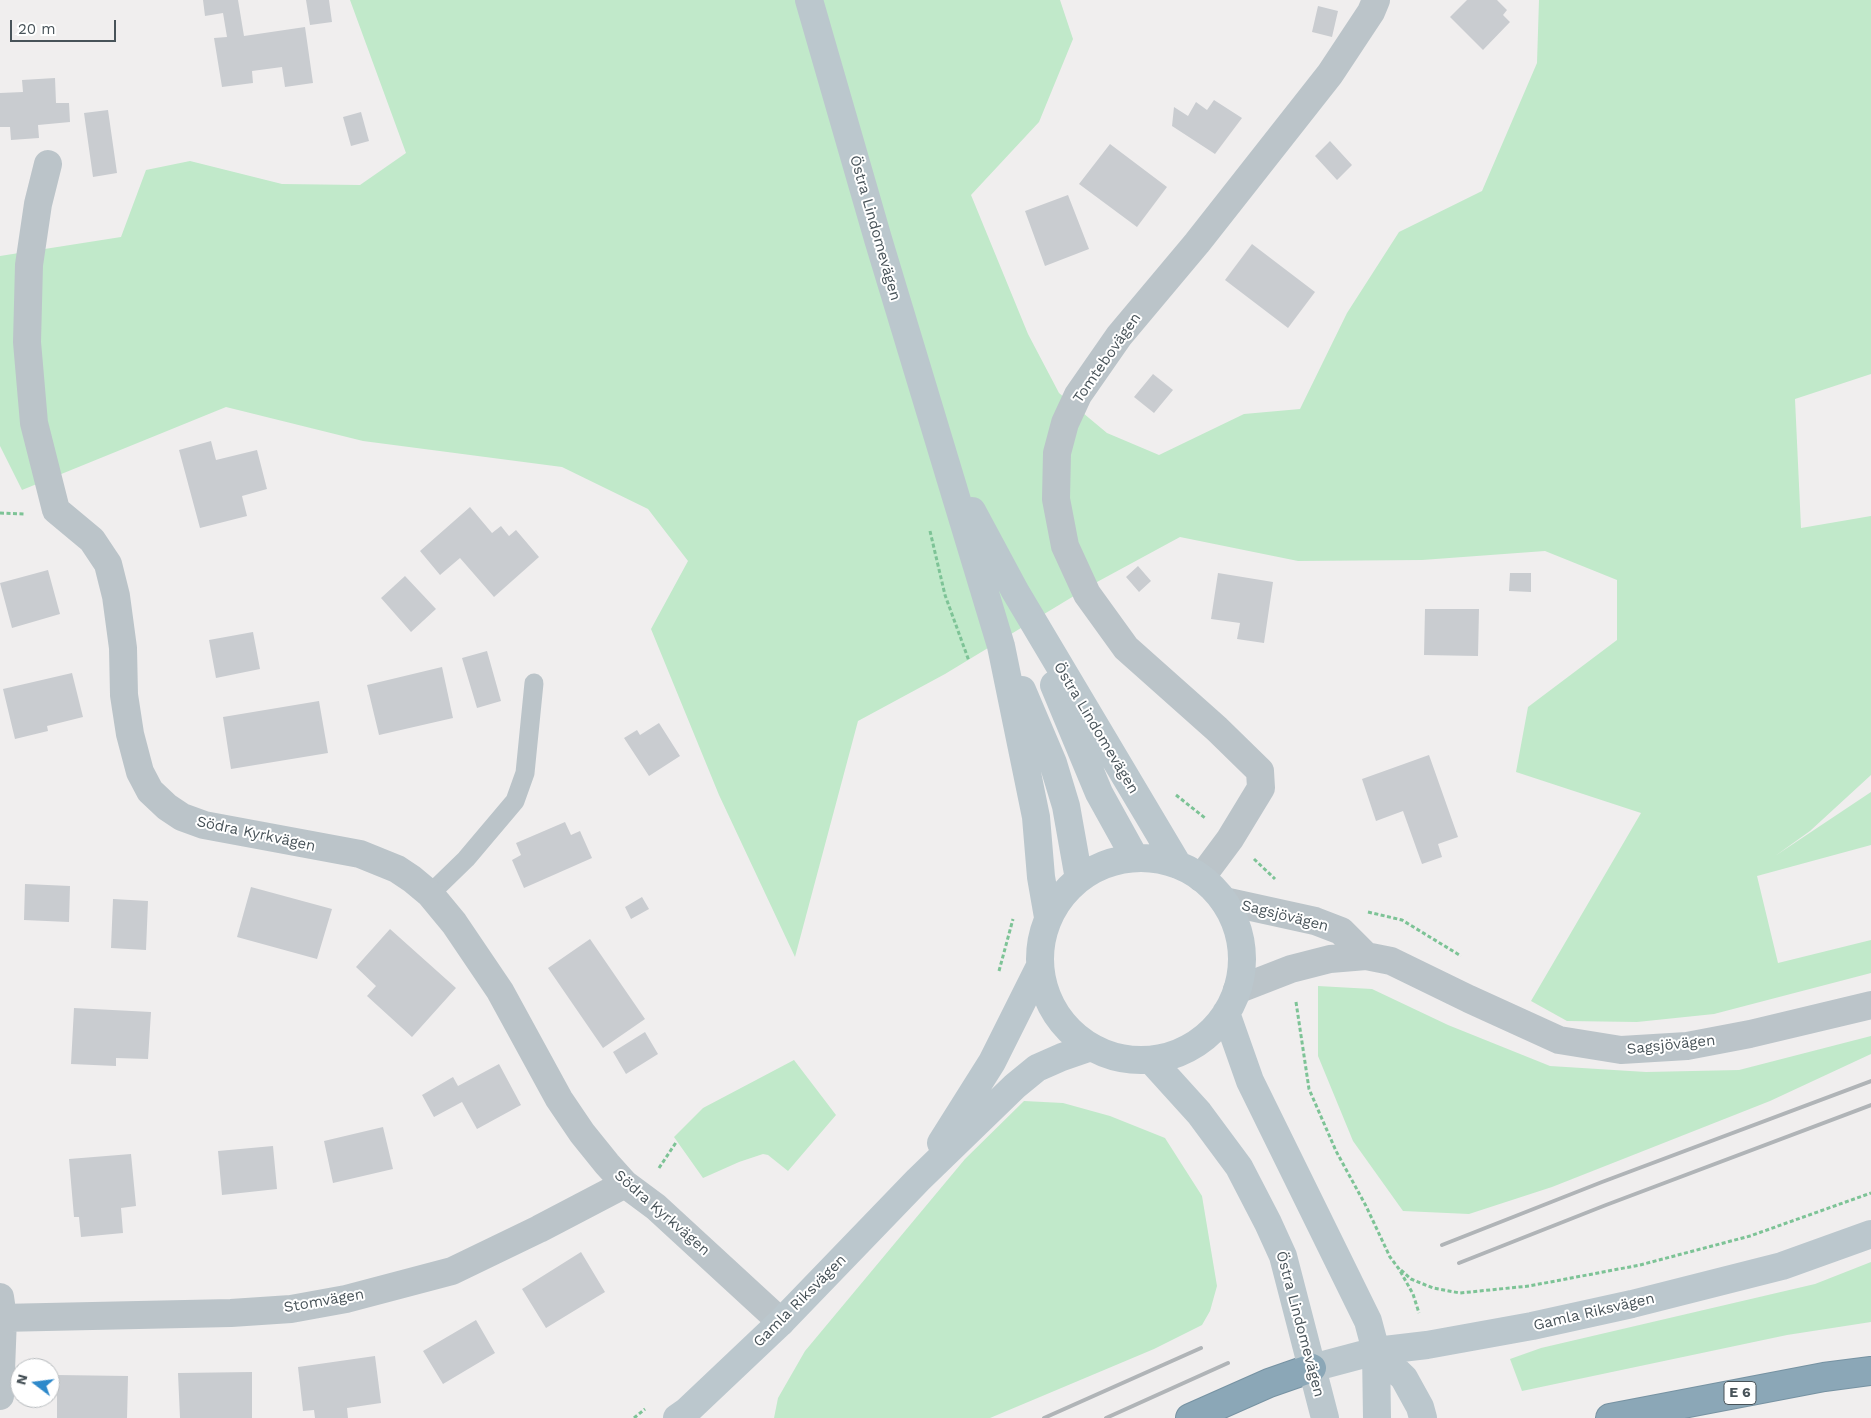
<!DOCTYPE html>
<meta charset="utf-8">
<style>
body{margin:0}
#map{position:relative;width:1871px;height:1418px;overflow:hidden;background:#f0eeee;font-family:"Work Sans",sans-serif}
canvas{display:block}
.north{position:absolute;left:10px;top:1358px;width:50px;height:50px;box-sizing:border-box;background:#fff;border:1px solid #b6babd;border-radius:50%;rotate:285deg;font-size:14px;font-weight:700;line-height:20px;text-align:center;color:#485359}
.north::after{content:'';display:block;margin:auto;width:18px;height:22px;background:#2e89ca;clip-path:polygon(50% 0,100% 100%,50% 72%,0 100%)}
.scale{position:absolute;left:10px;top:20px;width:106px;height:22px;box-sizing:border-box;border:2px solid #485359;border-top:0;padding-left:6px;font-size:15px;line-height:18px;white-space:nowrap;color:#485359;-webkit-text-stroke:4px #fff;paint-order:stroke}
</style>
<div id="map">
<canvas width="1871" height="1418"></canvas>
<div class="north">N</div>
<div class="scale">20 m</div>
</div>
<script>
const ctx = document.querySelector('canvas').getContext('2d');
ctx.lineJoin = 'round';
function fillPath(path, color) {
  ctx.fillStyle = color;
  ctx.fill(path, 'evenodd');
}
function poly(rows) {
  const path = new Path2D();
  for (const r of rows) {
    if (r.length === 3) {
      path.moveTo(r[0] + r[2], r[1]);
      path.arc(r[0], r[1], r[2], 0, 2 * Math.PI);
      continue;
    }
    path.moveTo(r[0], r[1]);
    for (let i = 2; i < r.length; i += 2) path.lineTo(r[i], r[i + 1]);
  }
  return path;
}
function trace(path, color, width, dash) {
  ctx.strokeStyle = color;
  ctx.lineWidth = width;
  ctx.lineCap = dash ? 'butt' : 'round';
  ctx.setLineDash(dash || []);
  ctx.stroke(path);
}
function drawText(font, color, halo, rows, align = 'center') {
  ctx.font = font + ' "Work Sans",sans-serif';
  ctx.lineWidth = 4;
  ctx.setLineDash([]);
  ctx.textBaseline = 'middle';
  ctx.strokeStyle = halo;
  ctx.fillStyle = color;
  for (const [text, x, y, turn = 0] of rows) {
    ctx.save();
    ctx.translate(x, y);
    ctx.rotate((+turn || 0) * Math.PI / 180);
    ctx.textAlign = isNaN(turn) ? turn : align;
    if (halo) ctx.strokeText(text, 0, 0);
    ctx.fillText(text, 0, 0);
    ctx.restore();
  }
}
const green = poly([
 [350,0,1060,0,1073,39,1039,122,971,195,1028,334,1059,393,1107,433,1159,455,1244,414,1300,409,1347,313,1399,232,1482,191,1537,63,1539,0,1871,0,1871,374,1795,399,1801,528,1871,516,1871,775,1810,831,1775,856,1871,792,1871,845,1757,876,1778,963,1871,940,1871,973,1714,1014,1637,1022,1567,1021,1531,1001,1641,813,1516,772,1528,707,1617,640,1617,580,1545,551,1422,560,1298,561,1180,537,1097,582,945,674,858,721,795,957,719,795,651,629,688,561,648,509,562,467,363,441,226,407,22,490,0,446,0,256,121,237,146,170,190,161,282,184,360,185,406,153],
 [1318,986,1372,989,1448,1025,1550,1066,1646,1072,1739,1070,1871,1036,1871,1054,1770,1101,1552,1187,1469,1214,1403,1211,1353,1141,1318,1056],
 [794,1060,836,1115,788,1171,768,1155,763,1154,739,1162,703,1178,674,1137,703,1108],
 [1024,1101,1063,1103,1110,1116,1165,1138,1202,1196,1217,1286,1210,1311,1202,1325,1154,1349,990,1418,774,1418,778,1398,805,1351,965,1159],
 [1871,1262,1871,1322,1787,1335,1522,1391,1510,1359,1541,1348,1815,1284]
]);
const building = poly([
 [203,0,238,0,244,36,305,27,313,83,285,87,282,67,252,71,253,83,222,87,214,38,227,37,223,13,205,16],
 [306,0,329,0,332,22,310,25],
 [1467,0,1497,0,1507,10,1503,15,1510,22,1483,50,1450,17],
 [1318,6,1338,11,1332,37,1312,32],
 [55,78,56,103,69,103,70,122,38,125,39,138,11,140,10,127,0,127,0,93,23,92,22,80],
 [1214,100,1242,118,1215,154,1172,126,1174,107,1188,116,1196,102,1207,110],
 [108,110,117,173,93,177,84,113],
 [361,112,369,141,351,146,343,117],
 [1330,141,1352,165,1337,180,1315,156],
 [1110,144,1167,187,1137,227,1079,184],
 [1068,195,1089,249,1045,266,1025,211],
 [1252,244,1315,292,1288,328,1225,280],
 [1153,374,1173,390,1154,413,1134,397],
 [211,441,216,460,257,450,267,489,242,496,247,516,200,528,179,450],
 [470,507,492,533,501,526,509,536,516,530,539,557,494,597,460,558,440,575,420,551],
 [1138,566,1151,581,1139,592,1126,577],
 [48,570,60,614,12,628,0,583],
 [1218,573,1273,582,1264,643,1237,639,1240,623,1211,619],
 [1510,573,1531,573,1531,592,1509,591],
 [405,576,436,609,411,632,381,598],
 [1425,609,1479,609,1478,656,1424,655],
 [253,632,260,669,216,678,209,640],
 [487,651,501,701,477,708,462,658],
 [442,667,453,718,379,735,367,685],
 [72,673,83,717,47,726,48,731,15,739,3,689],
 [319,701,328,753,231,769,223,717],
 [659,723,680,756,649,776,624,738,637,730,640,735],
 [1429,755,1458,837,1438,844,1442,857,1422,864,1403,811,1376,821,1362,779],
 [565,822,571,835,580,831,592,858,524,888,512,860,521,855,516,843],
 [25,884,70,886,69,922,24,920],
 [251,887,332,909,317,959,237,937],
 [642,897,649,909,631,919,625,907],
 [113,899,148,901,146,950,111,948],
 [390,929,456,988,412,1037,367,996,376,986,356,967],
 [590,939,645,1019,603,1048,548,968],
 [74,1008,151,1012,148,1059,116,1058,116,1066,71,1064],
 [645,1032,658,1054,626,1074,613,1052],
 [499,1064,521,1105,477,1129,462,1102,434,1117,422,1095,453,1077,458,1086],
 [383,1127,393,1169,333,1183,324,1141],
 [273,1146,277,1189,222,1195,218,1151],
 [131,1154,136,1206,121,1208,123,1233,81,1237,79,1217,74,1217,69,1159],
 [581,1252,605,1292,546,1328,522,1289],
 [476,1320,495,1353,443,1384,423,1351],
 [375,1356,381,1403,347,1408,348,1418,315,1418,314,1410,303,1411,298,1367],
 [252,1372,252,1418,180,1418,178,1373],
 [57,1375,128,1376,127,1418,57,1418]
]);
const path = poly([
 [0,513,24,514],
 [930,531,945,595,969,661],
 [1176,795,1205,818],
 [1254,859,1275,879],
 [1368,912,1402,920,1461,956],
 [999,971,1013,919],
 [1296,1002,1309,1089,1336,1151,1366,1206,1390,1257,1399,1269,1413,1294,1419,1313],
 [659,1168,677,1141],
 [1401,1270,1411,1279,1433,1288,1460,1293,1529,1286,1640,1265,1750,1236,1871,1193],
 [634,1418,645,1409]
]);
const lane = poly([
 [430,894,466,859,515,801,525,773,534,683]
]);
const street = poly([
 [48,164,38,204,29,265,27,342,34,423,56,510,92,540,108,564,116,596,123,648,124,695,130,734,140,772,150,791,167,807,182,817,204,825,360,854,397,869,412,879,430,894,454,923,500,991,559,1099,582,1133,607,1164,625,1184,656,1207,781,1322],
 [1201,878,1230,839,1261,788,1260,771,1217,729,1126,648,1087,594,1065,546,1056,499,1057,453,1065,423,1078,395,1119,336,1197,243,1330,74,1371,12,1376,0],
 [1224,901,1315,921,1341,931,1366,956],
 [1237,990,1291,969,1330,959,1366,956,1391,961,1469,999,1559,1040,1621,1050,1687,1046,1750,1034,1871,1005],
 [0,1297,3,1318,0,1396],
 [0,1318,231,1313,291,1309,346,1299,452,1271,539,1229,625,1184]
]);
const secondary = poly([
 [809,0,878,239,1001,646,1036,817,1041,877,1048,917],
 [972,511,1015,591,1178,865],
 [1054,685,1099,793,1135,858],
 [1022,690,1053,763,1066,806,1079,879],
 [1141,959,101],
 [1226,1013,1250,1081,1368,1321,1376,1351,1377,1418],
 [1151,1060,1199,1113,1239,1167,1268,1223,1283,1256,1325,1418],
 [941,1143,992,1062,1040,966],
 [1376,1351,1404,1378,1420,1407,1423,1418],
 [1312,1368,1376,1351,1427,1345,1532,1326,1632,1304,1782,1266,1871,1234],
 [677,1418,687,1411,781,1322,918,1180,1015,1086,1037,1068,1062,1057,1091,1047]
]);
const highway = poly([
 [1190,1418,1269,1383,1312,1368],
 [1610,1418,1824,1377,1871,1371]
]);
const rail = poly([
 [1442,1245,1602,1182,1871,1081],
 [1459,1263,1606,1205,1871,1105],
 [1044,1418,1201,1348],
 [1106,1418,1228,1363]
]);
const shields = [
 [1740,1393,32]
];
const shieldNames = [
 ["E 6",1740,1393]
];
const streetNames = [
 ["Östra Lindomevägen",875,228,74],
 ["Tomtebovägen",1107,358,-55],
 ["Östra Lindomevägen",1096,728,59],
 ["Södra Kyrkvägen",256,834,12],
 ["Sagsjövägen",1285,916,14],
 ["Sagsjövägen",1671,1045,-6],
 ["Södra Kyrkvägen",662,1213,41],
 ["Stomvägen",324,1301,-10],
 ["Gamla Riksvägen",800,1301,-45],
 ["Gamla Riksvägen",1594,1312,-13],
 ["Östra Lindomevägen",1300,1324,75]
];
fillPath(green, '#c1e9ca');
fillPath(building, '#c9ccd0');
trace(highway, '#7692a2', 30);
trace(path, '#7dc396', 3, [4, 2.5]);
trace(lane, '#bbc4c9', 19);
trace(street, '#bbc4c9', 28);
trace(secondary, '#bbc7cd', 28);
trace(highway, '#8ba7b7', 28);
trace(rail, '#b0b4b7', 4);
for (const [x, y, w] of shields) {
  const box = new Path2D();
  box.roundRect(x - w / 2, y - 11.5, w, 23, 4);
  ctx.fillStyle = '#fff';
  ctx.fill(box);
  trace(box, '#485359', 1);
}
drawText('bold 14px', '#485359', null, shieldNames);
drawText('15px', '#485359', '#fff', streetNames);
</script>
